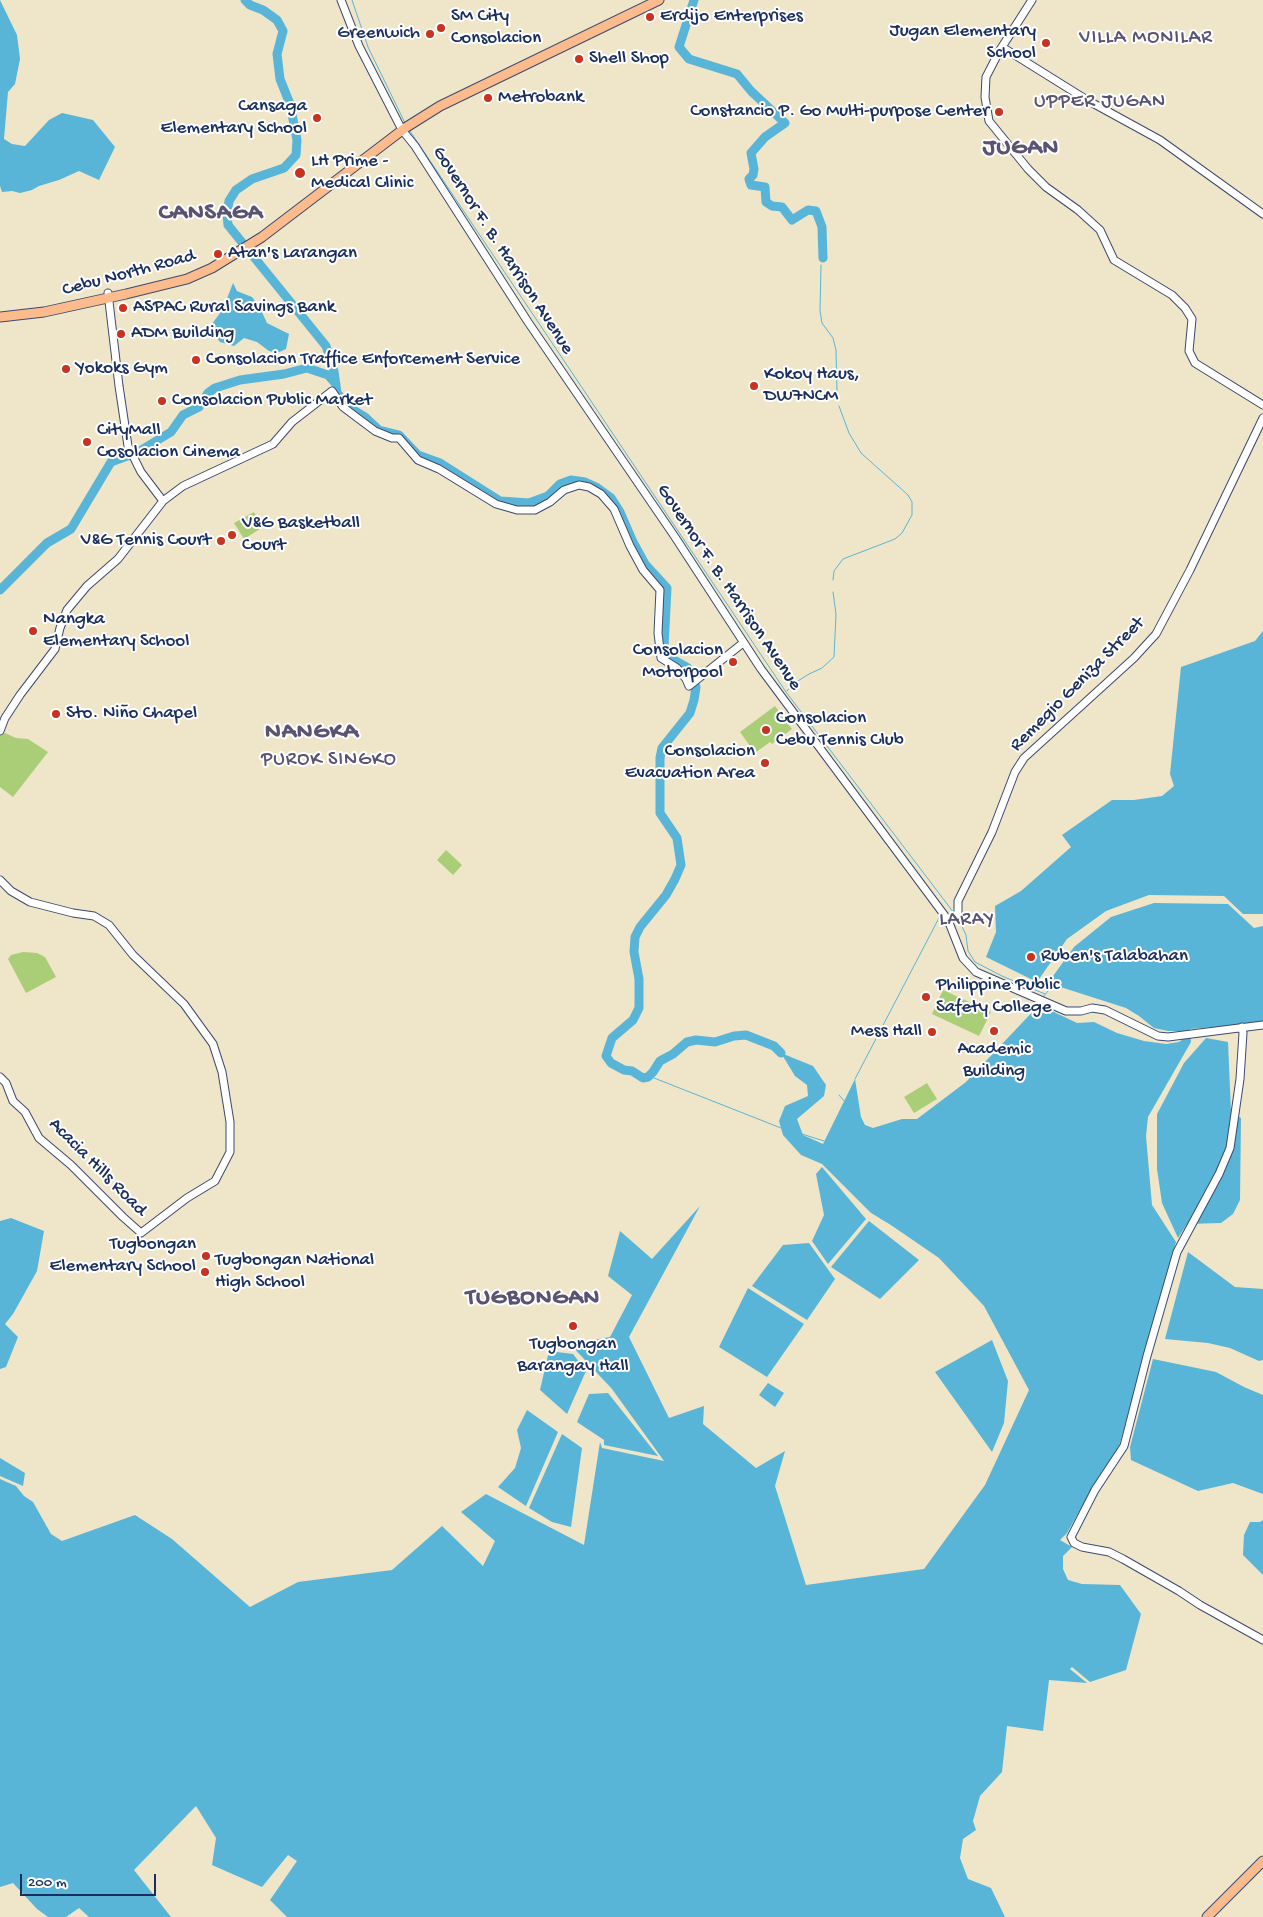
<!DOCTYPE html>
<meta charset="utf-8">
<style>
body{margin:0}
#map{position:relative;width:1263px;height:1917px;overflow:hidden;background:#efe5c8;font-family:"Gochi Hand",sans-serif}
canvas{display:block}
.scale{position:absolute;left:20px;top:1874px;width:136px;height:22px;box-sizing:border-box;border:2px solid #1b2f5e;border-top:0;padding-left:6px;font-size:15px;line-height:18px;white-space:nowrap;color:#1b2f5e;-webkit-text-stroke:4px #fff;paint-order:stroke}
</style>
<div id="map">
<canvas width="1263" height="1917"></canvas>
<div class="scale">200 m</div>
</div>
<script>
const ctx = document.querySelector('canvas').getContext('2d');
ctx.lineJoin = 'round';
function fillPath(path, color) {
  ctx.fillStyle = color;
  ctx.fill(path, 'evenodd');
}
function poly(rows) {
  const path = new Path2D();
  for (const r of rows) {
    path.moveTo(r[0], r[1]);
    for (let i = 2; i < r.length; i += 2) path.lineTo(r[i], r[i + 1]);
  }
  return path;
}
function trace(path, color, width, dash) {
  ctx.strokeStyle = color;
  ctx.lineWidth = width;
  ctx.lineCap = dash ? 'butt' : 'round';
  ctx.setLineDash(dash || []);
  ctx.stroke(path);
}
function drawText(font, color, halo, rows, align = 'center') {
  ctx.font = font + ' "Gochi Hand",sans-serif';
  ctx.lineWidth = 4;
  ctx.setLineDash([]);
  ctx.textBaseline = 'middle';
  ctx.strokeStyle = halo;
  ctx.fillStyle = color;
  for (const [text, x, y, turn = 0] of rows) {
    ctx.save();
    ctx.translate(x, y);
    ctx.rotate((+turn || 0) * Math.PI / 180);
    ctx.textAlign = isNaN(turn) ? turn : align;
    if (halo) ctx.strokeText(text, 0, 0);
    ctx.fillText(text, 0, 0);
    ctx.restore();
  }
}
const green = poly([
 [254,512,257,517,254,519,258,524,260,523,263,527,244,539,234,523],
 [775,706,792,729,772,744,770,742,755,753,740,732],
 [5,733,16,738,28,739,48,752,13,797,0,787,0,735],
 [446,850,462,865,453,875,437,860],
 [23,952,37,953,45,957,56,977,26,993,8,959,11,955],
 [943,990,991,1012,979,1036,932,1014],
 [927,1083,937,1099,914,1113,904,1097]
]);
const water = poly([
 [0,0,17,35,20,59,15,84,8,92,4,139,12,144,25,146,49,120,62,113,93,120,115,147,99,180,79,171,59,180,39,186,32,190,20,193,12,191,2,192,0,186],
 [233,283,237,291,252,297,260,308,267,323,289,334,286,349,277,353,269,351,257,342,244,338,234,346,220,342,209,328,223,309],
 [1263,631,1263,914,1243,914,1224,896,1149,895,1106,911,1067,939,1037,982,986,957,996,932,995,906,1021,891,1071,847,1062,835,1112,800,1134,800,1162,796,1174,786,1170,774,1181,667,1255,641],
 [1154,903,1228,904,1254,928,1263,926,1263,1023,1190,1029,1191,1042,1148,1117,1146,1136,1152,1205,1176,1242,1117,1454,1085,1501,1067,1533,1060,1540,1072,1547,1063,1556,1063,1569,1068,1580,1082,1584,1120,1585,1141,1614,1126,1670,1090,1682,1072,1667,1070,1669,1087,1683,1049,1680,1043,1731,1007,1726,1002,1772,980,1796,973,1821,976,1830,963,1839,960,1858,968,1879,991,1888,1005,1917,287,1917,270,1900,297,1861,288,1855,262,1887,212,1865,216,1838,196,1806,134,1870,171,1917,89,1917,79,1908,66,1917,48,1917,37,1909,13,1883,0,1887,0,1479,16,1486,24,1496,33,1502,51,1534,62,1541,135,1515,172,1539,250,1607,298,1582,392,1570,442,1526,483,1566,495,1541,461,1512,486,1494,584,1545,600,1442,602,1448,664,1461,612,1389,570,1344,610,1337,632,1295,608,1276,620,1231,652,1259,700,1206,629,1337,669,1418,704,1406,703,1424,756,1468,785,1451,775,1486,806,1585,924,1569,985,1485,1029,1390,984,1306,939,1258,888,1223,871,1213,822,1164,801,1155,783,1135,779,1121,785,1106,808,1096,807,1085,795,1076,781,1053,813,1066,826,1085,824,1096,797,1119,803,1135,823,1144,855,1079,861,1117,865,1125,873,1128,902,1119,917,1119,966,1082,1039,1005,1077,1023,1094,1022,1117,1033,1144,1041,1166,1044,1179,1042,1183,1039,1181,1031,1168,1031,1154,1028,1139,1016,1126,1008,1048,983,1074,947,1111,917],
 [1206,1038,1228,1042,1231,1112,1241,1118,1240,1200,1233,1214,1221,1223,1187,1224,1178,1238,1162,1203,1157,1169,1157,1114,1184,1063],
 [822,1167,866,1219,828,1264,812,1241,824,1215,816,1174],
 [11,1218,44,1231,37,1271,13,1314,5,1324,18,1337,6,1367,0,1369,0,1221],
 [869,1221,919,1260,880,1299,831,1267],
 [809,1243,835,1279,807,1320,752,1286,783,1245],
 [1188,1252,1235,1287,1263,1289,1263,1360,1259,1361,1230,1348,1208,1343,1165,1339],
 [748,1288,804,1324,767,1377,719,1347],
 [992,1340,1008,1381,1004,1423,992,1452,935,1372],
 [549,1351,573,1354,586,1371,567,1414,540,1390],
 [1153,1359,1216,1372,1244,1387,1263,1395,1263,1494,1233,1483,1198,1491,1131,1460,1130,1447],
 [768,1383,784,1393,775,1407,759,1395],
 [608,1393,658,1456,604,1445,604,1440,577,1422,589,1394],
 [527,1410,558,1432,526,1506,498,1487,515,1468,521,1448,517,1430],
 [562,1434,582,1448,571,1527,552,1522,529,1508],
 [0,1458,25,1473,23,1486,0,1476],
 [1263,1520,1263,1575,1243,1555,1244,1535,1250,1522,1260,1522]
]);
const stream = poly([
 [352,0,368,47,405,123],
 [410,131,786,692,954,913],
 [821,265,820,311,822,323,833,338,836,350,837,392],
 [833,580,834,571,843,559,895,539,902,533,912,515,912,502,908,495,861,453,849,433,839,406],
 [787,691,793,684,809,674,822,668,834,657,836,614,833,592],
 [958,918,966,935,968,951,975,962,1002,976,1045,994],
 [1043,997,1053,985],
 [649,1076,781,1128],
 [855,1079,940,916],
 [839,1095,845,1102],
 [802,1134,824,1141],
 [880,1218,894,1226]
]);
const river = poly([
 [245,0,250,5,263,10,277,20,283,31,277,54,280,79,290,104,297,140,296,155,284,168,252,179,236,190,229,201,227,214,228,225,326,346,334,371,337,393,352,409,365,417,379,430,399,435,418,455,440,463,500,501,529,503,548,496,560,484,571,480,585,482,596,487,611,498,620,512,633,542,645,564,667,588,664,647,672,659,688,668,696,687,694,700,690,713,662,748,660,758,660,813,677,838,681,865,675,879,666,895,640,927,635,937,634,952,639,979,639,1008,633,1020,612,1038,606,1056,611,1063,624,1070,632,1071,643,1078,648,1077,653,1072,660,1061,673,1054,687,1042,696,1040,715,1042,734,1036,746,1035,774,1046,781,1053],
 [694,0,679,47,689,59,737,74,751,91,785,123,765,137,751,153,754,169,753,175,749,179,751,185,765,187,766,202,772,206,782,207,792,220,808,210,816,211,822,227,823,258],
 [0,590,47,543,71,529,111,462,138,452,171,432,183,415,199,407,208,393,215,388,240,380,284,374,307,368,328,375,336,384]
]);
const tertiary = poly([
 [341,0,359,46,400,126],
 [1032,0,1000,50,986,77,985,97,989,121,1028,169,1046,187,1078,210,1100,230,1114,260,1162,289,1172,295,1185,308,1192,319,1189,351,1195,363,1263,405],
 [1002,47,1087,100,1160,140,1263,214],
 [402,130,415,146,528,322,675,537,761,669,948,920,963,958,976,972,1066,1011,1081,1011,1092,1008,1105,1010,1158,1036,1168,1037,1263,1025],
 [108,293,119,386,128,446,141,472,163,501],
 [0,731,5,718,20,695,55,649,60,628,67,610,87,586,118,559,163,501,183,486,273,444,292,422,332,391,343,407,375,431,392,438,399,438,418,460,439,469,496,504,517,510,535,510,550,502,564,490,579,485,589,487,601,494,614,509,630,546,643,570,660,590,658,633,661,658,677,668,686,679,689,686,743,643],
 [0,880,11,891,30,902,73,913,94,916,109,925,133,955,184,1004,213,1044,222,1072,230,1122,230,1152,215,1181,187,1198,141,1233,123,1217,71,1165,39,1138,25,1112,13,1101,6,1083,0,1077],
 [948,920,958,914,958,901,992,832,1015,772,1024,758,1134,658,1156,634,1190,570,1263,418],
 [1242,1027,1243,1033,1240,1079,1230,1148,1219,1174,1177,1252,1147,1356,1124,1446,1095,1490,1071,1537,1074,1543,1082,1547,1109,1552,1123,1559,1179,1591,1200,1605,1263,1640]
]);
const primary = poly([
 [0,317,44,312,126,294,187,279,212,268,262,237,405,128,440,106,659,0]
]);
const trunk = poly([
 [1207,1917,1263,1861]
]);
const markers = [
 [650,17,5,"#c8321e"],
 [441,28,5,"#c8321e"],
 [430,34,5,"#c8321e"],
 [1046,43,5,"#c8321e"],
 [579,59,5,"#c8321e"],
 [488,98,5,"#c8321e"],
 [999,112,5,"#c8321e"],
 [317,118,5,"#c8321e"],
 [300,173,6,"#c8321e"],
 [218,254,5,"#c8321e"],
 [123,308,5,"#c8321e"],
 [121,334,5,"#c8321e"],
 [196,360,5,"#c8321e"],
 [66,369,5,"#c8321e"],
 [754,386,5,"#c8321e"],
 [162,401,5,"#c8321e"],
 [87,442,5,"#c8321e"],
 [232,535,5,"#c8321e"],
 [221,541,5,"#c8321e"],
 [33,631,5,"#c8321e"],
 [733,662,5,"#c8321e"],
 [56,714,5,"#c8321e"],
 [766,730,5,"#c8321e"],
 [765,763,5,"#c8321e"],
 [1031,957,5,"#c8321e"],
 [926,997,5,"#c8321e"],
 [994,1031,5,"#c8321e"],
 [932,1032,5,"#c8321e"],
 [206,1256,5,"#c8321e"],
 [205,1272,5,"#c8321e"],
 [573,1326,5,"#c8321e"]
];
const poiNames = [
 ["SM City",451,17],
 ["Consolacion",451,39],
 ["Erdijo Enterprises",660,17],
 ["Jugan Elementary",1036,32,"right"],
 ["School",1036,54,"right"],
 ["Greenwich",420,34,"right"],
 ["Shell Shop",589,59],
 ["Metrobank",498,98],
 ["Cansaga",307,107,"right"],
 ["Elementary School",307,129,"right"],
 ["Constancio P. Go Multi-purpose Center",989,112,"right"],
 ["LH Prime -",311,162],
 ["Medical Clinic",311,184],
 ["Atan's Larangan",228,254],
 ["ASPAC Rural Savings Bank",133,308],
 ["ADM Building",131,334],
 ["Consolacion Traffice Enforcement Service",206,360],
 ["Yokoks Gym",76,369],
 ["Kokoy Haus,",764,375],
 ["DW7NCM",764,397],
 ["Consolacion Public Market",172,401],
 ["CityMall",97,431],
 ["Cosolacion Cinema",97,453],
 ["V&G Basketball",242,524],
 ["Court",242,546],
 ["V&G Tennis Court",211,541,"right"],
 ["Nangka",43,620],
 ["Elementary School",43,642],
 ["Consolacion",723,651,"right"],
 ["Motorpool",723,673,"right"],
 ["Sto. Niño Chapel",66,714],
 ["Consolacion",776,719],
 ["Cebu Tennis Club",776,741],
 ["Consolacion",755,752,"right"],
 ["Evacuation Area",755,774,"right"],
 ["Ruben's Talabahan",1041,957],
 ["Philippine Public",936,986],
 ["Safety College",936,1008],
 ["Mess Hall",922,1032,"right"],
 ["Academic",994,1050,"center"],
 ["Building",994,1072,"center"],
 ["Tugbongan",196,1245,"right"],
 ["Elementary School",196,1267,"right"],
 ["Tugbongan National",215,1261],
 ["High School",215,1283],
 ["Tugbongan",573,1345,"center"],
 ["Barangay Hall",573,1367,"center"]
];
const streetNames = [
 ["Governor F. B. Harrison Avenue",502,251,57],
 ["Cebu North Road",129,274,-15],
 ["Governor F. B. Harrison Avenue",728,588,56],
 ["Remegio Geniza Street",1078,685,-45],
 ["Acacia Hills Road",97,1168,45]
];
const neighbourhoodNames = [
 ["VILLA MONILAR",1146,39],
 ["UPPER JUGAN",1100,103],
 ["PUROK SINGKO",329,761],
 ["LARAY",967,921]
];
const districtNames = [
 ["JUGAN",1021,149],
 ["CANSAGA",211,214],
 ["NANGKA",312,733],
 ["TUGBONGAN",533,1299]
];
fillPath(green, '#aace77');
fillPath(water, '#59b5d7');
trace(stream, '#59b5d7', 1);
trace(river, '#59b5d7', 9);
trace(tertiary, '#3b4a6e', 9);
trace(primary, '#3b4a6e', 11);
trace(trunk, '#3b4a6e', 11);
trace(tertiary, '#fff', 7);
trace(primary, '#fbbb8d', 9);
trace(trunk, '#fbbb8d', 9);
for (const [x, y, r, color] of markers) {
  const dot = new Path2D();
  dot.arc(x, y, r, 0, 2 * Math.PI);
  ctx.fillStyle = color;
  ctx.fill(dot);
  trace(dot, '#fff', 2);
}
drawText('19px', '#1b2f5e', '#fff', poiNames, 'left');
drawText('19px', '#1b2f5e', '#fff', streetNames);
ctx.letterSpacing = '1px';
drawText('20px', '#5a5472', '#fff', neighbourhoodNames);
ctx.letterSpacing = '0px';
ctx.letterSpacing = '1px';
drawText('bold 24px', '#5a5472', '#fff', districtNames);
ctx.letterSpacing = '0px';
</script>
